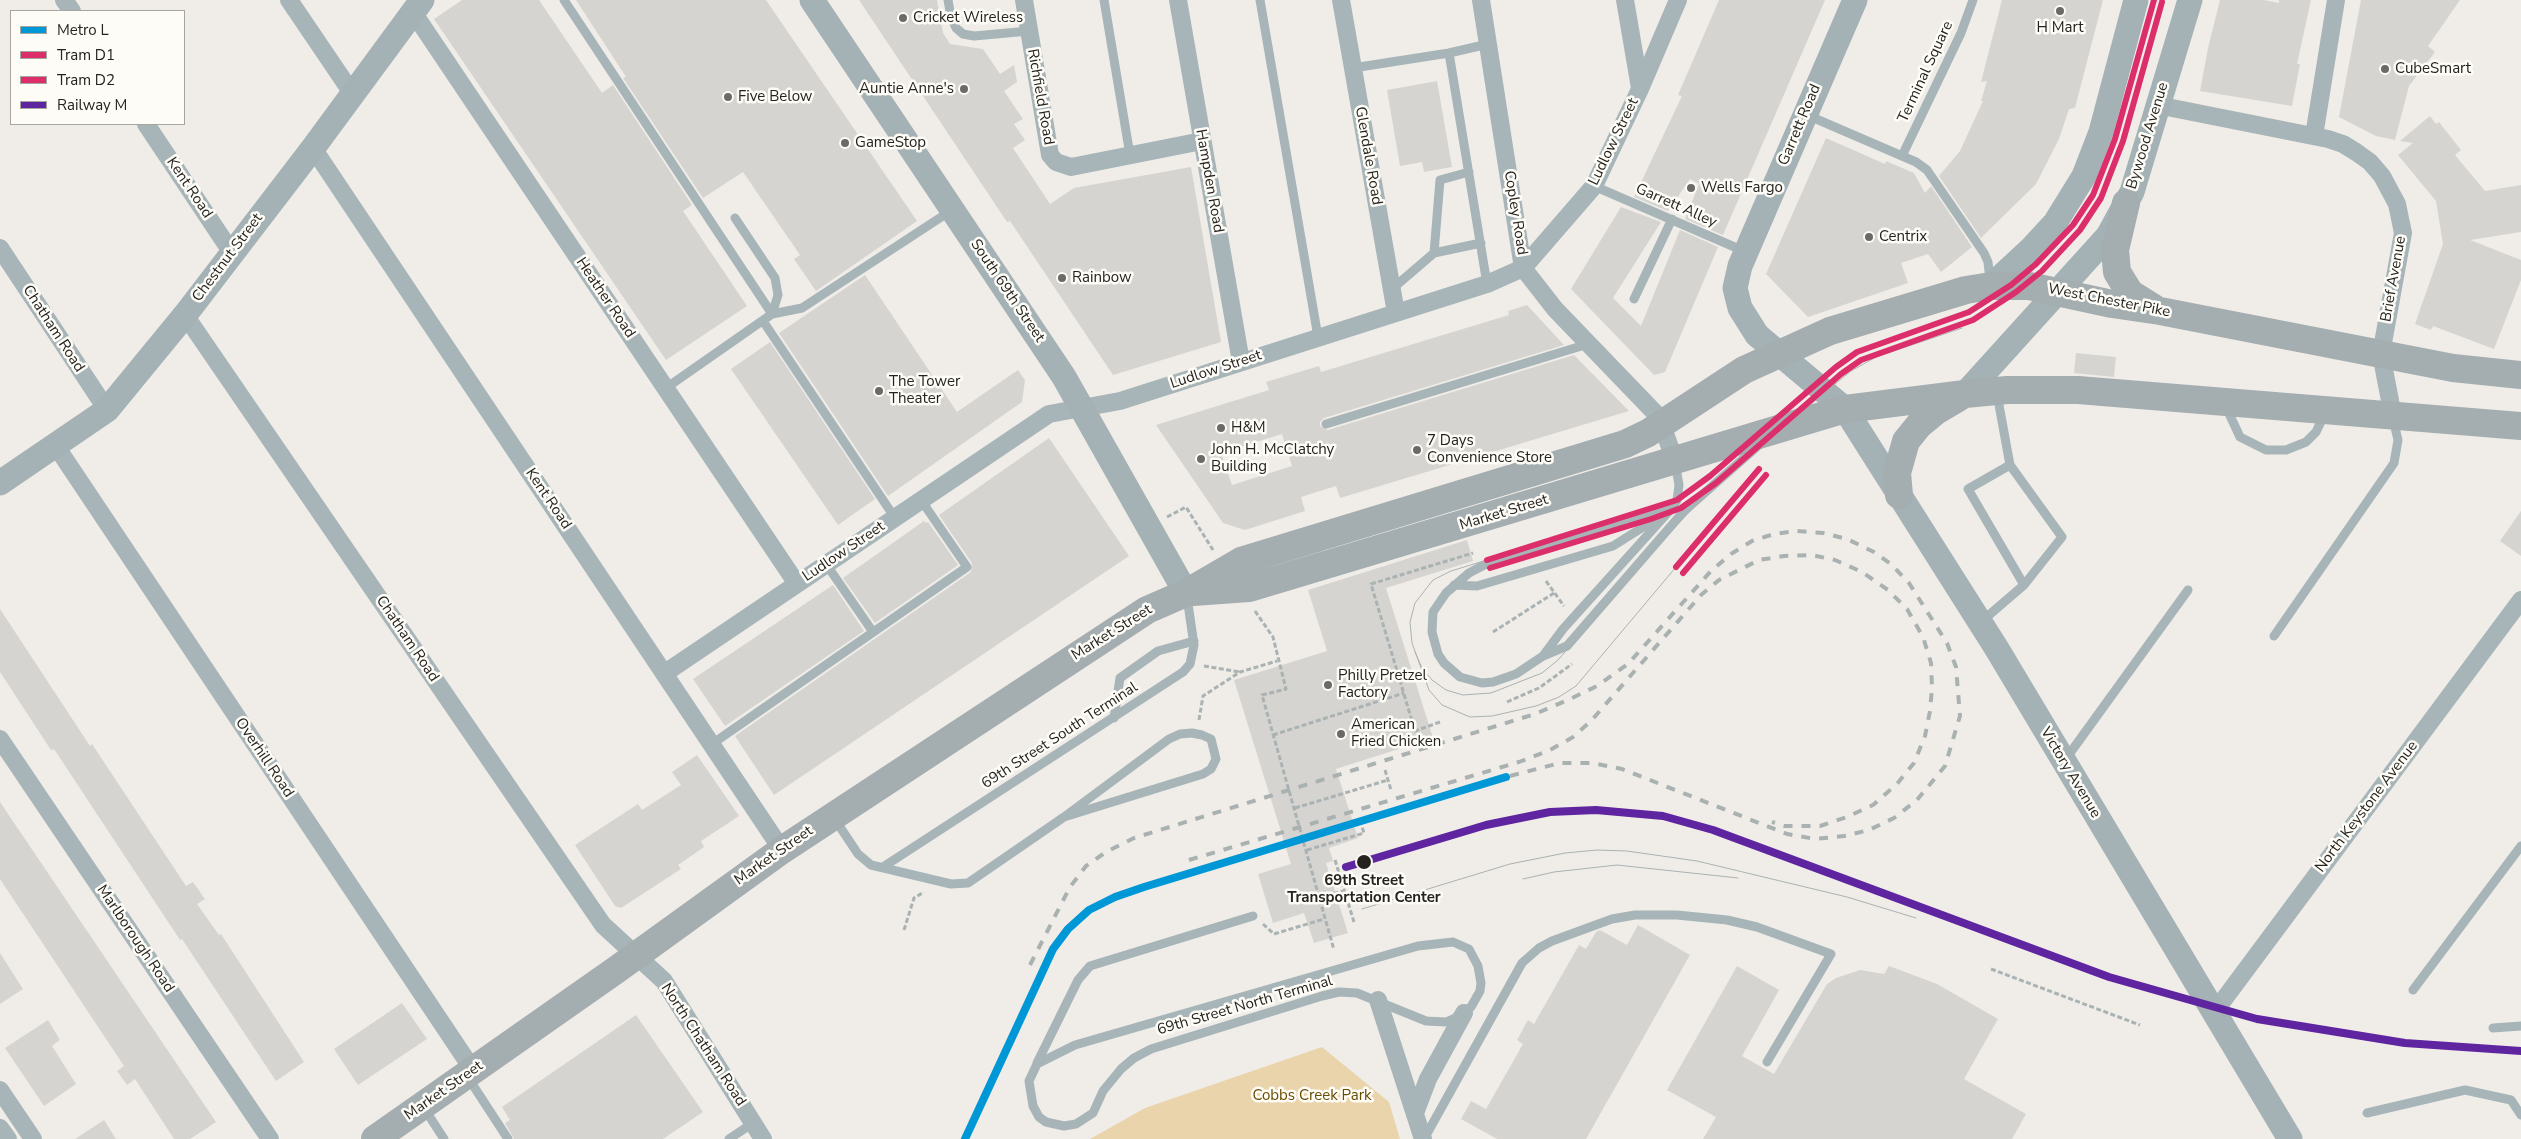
<!DOCTYPE html>
<style>
body{margin:0}
#map{position:relative;width:2521px;height:1139px;overflow:hidden;background:#f0ede8;font-family:"Nunito Sans",sans-serif}
canvas{display:block}
.legend{position:absolute;left:10px;top:10px;width:175px;height:115px;box-sizing:border-box;background:#fefcf6;border:1px solid #a7a5a0;margin:0;padding:6px 9px;list-style:none;font-size:15px;color:#252320}
.legend li{display:flex;align-items:center;gap:10px;height:25px}
.legend b{width:25px;border:1px solid #a7a5a0}
</style>
<div id="map">
<canvas width="2521" height="1139"></canvas>
<ul class="legend">
<li><b style="height:6px;background:#0097d6"></b>Metro L</li>
<li><b style="height:6px;background:#dc2e6b"></b>Tram D1</li>
<li><b style="height:6px;background:#dc2e6b"></b>Tram D2</li>
<li><b style="height:6px;background:#5f249f"></b>Railway M</li>
</ul>
</div>
<script>
const ctx = document.querySelector('canvas').getContext('2d');
ctx.lineJoin = 'round';
function fillPath(path, color) {
  ctx.fillStyle = color;
  ctx.fill(path, 'evenodd');
}
function poly(rows) {
  const path = new Path2D();
  for (const r of rows) {
    path.moveTo(r[0], r[1]);
    for (let i = 2; i < r.length; i += 2) path.lineTo(r[i], r[i + 1]);
  }
  return path;
}
function trace(path, color, width, dash) {
  ctx.strokeStyle = color;
  ctx.lineWidth = width;
  ctx.lineCap = dash ? 'butt' : 'round';
  ctx.setLineDash(dash || []);
  ctx.stroke(path);
}
function drawText(font, color, halo, rows, align = 'center') {
  ctx.font = font + ' "Nunito Sans",sans-serif';
  ctx.lineWidth = 5;
  ctx.setLineDash([]);
  ctx.textBaseline = 'middle';
  ctx.strokeStyle = halo;
  ctx.fillStyle = color;
  for (const [text, x, y, turn = 0] of rows) {
    ctx.save();
    ctx.translate(x, y);
    ctx.rotate((+turn || 0) * Math.PI / 180);
    ctx.textAlign = isNaN(turn) ? turn : align;
    if (halo) ctx.strokeText(text, 0, 0);
    ctx.fillText(text, 0, 0);
    ctx.restore();
  }
}
const green = poly([
 [1322,1047,1389,1102,1400,1139,1090,1139,1145,1108]
]);
const building = poly([
 [462,0,539,0,602,93,613,85,692,205,683,211,747,306,666,360,434,19],
 [576,0,766,0,917,221,816,291,794,259,800,255,743,172,703,198,623,78,626,77],
 [859,0,937,0,943,33,950,44,983,49,1000,74,1014,65,1017,82,1004,91,1023,119,1014,124,1025,140,1013,148,1050,204,1074,188,1191,167,1221,342,1113,375,1010,221,1007,222],
 [1719,0,1825,0,1723,235,1685,219,1699,184,1690,179,1668,211,1634,197,1682,96,1678,95],
 [2002,0,2103,0,2075,108,2069,109,2059,139,2036,184,1981,238,1939,176,1960,151,1983,101,1981,101,1987,81,1981,82],
 [2220,0,2264,0,2279,3,2279,0,2311,0,2297,64,2300,64,2292,106,2200,91,2208,48],
 [2361,0,2460,0,2428,46,2435,52,2409,86,2395,140,2376,136,2339,117],
 [1437,81,1452,167,1424,172,1422,162,1400,166,1387,90],
 [2430,116,2436,124,2439,122,2461,150,2455,155,2485,191,2521,185,2521,232,2470,240,2521,260,2521,280,2494,349,2433,326,2431,330,2415,324,2443,244,2436,201,2398,155,2413,143,2400,141],
 [1826,138,1885,164,1886,161,1914,173,1925,193,1931,186,1972,247,1941,272,1928,254,1901,263,1908,283,1808,317,1766,274],
 [1621,207,1661,222,1613,298,1641,326,1680,230,1718,247,1665,372,1654,375,1571,289],
 [865,275,957,412,1018,370,1025,380,1022,402,888,496,779,333],
 [1527,305,1564,345,1324,418,1320,422,1320,426,1328,430,1574,355,1629,411,1340,498,1336,486,1301,497,1305,511,1245,530,1223,523,1156,425,1269,390,1266,382,1319,366,1321,372,1509,315,1508,311],
 [1282,434,1292,466,1232,485,1221,453],
 [770,342,875,499,838,525,731,369],
 [2076,353,2116,357,2114,377,2074,373],
 [1049,438,1129,556,774,795,735,736,971,572,972,563,939,515],
 [2521,511,2521,556,2500,541],
 [924,521,926,523,928,522,958,565,875,623,843,578],
 [1467,540,1473,561,1386,588,1433,738,1336,769,1358,838,1329,848,1333,861,1326,863,1348,933,1314,943,1304,913,1273,923,1258,874,1291,864,1234,680,1327,651,1308,590],
 [833,585,864,631,725,726,693,679],
 [0,609,90,746,92,744,186,886,193,882,205,899,197,904,219,935,221,934,304,1062,276,1081,182,939,180,940,54,749,51,750,0,672],
 [697,755,739,816,701,841,704,847,678,865,681,869,621,908,615,906,575,845,638,804,642,810,681,785,672,772],
 [0,802,216,1122,190,1139,174,1139,135,1079,127,1085,117,1071,124,1066,0,879],
 [1638,925,1690,955,1586,1139,1497,1139,1461,1119,1471,1101,1486,1109,1523,1044,1517,1040,1528,1020,1534,1024,1579,945,1586,949,1596,932,1600,930,1627,945],
 [0,953,23,989,0,1004],
 [1737,966,1779,990,1742,1056,1774,1074,1827,984,1836,978,1860,970,1884,974,1889,966,1937,984,1998,1019,1964,1079,2026,1114,2012,1139,1703,1139,1716,1117,1667,1090],
 [402,1003,427,1039,358,1085,334,1049],
 [636,1015,703,1112,663,1139,514,1139,505,1123,510,1120,502,1107],
 [48,1020,60,1040,52,1046,76,1084,44,1106,5,1048],
 [104,1120,116,1139,75,1139]
]);
const path = poly([
 [1167,517,1186,507,1213,550],
 [1546,581,1564,606],
 [1255,611,1273,637,1286,689,1262,695,1334,950],
 [1493,632,1554,593],
 [1204,666,1240,672],
 [1507,702,1539,688,1572,664],
 [1199,720,1203,696,1240,672,1277,661],
 [1440,722,1415,731,1371,584,1473,553],
 [1273,735,1404,693],
 [1385,770,1391,790],
 [1295,808,1388,780],
 [1307,850,1364,833,1362,827],
 [1335,860,1354,922],
 [1319,897,1344,891],
 [1263,924,1274,934,1324,919],
 [904,930,914,898,924,892],
 [1991,969,2140,1025]
]);
const lane = poly([
 [564,0,772,314,666,388],
 [948,0,951,17,956,28,963,34,974,36,1029,31],
 [1104,0,1130,155],
 [1260,0,1318,337],
 [1449,53,1487,284],
 [1353,68,1449,53,1488,44],
 [1807,115,1916,162,1927,170,1984,253,1988,262,1990,281],
 [1902,156,1961,33,1973,0],
 [1594,186,1746,252],
 [735,218,775,278,778,295,772,314],
 [1434,253,1440,180,1469,172],
 [1392,289,1434,253,1481,243],
 [1634,299,1672,219],
 [772,314,802,308,952,210],
 [763,321,895,518],
 [1997,394,2010,465,1968,489,2024,585,2062,537,2010,465],
 [2226,407,2240,437,2266,450,2286,450,2306,442,2316,432,2325,413],
 [1326,424,1588,344],
 [1672,508,1488,563,1469,573,1446,593,1433,612,1432,632,1438,654,1444,663,1460,677,1482,683,1493,682,1516,674,1543,656,1567,646,1684,511,1760,444],
 [826,564,873,632],
 [1454,585,1477,586,1613,546,1659,517],
 [1982,621,2024,585],
 [2274,636,2394,463,2398,440,2393,419],
 [1543,656,1563,629,1672,508,1677,500,1679,485,1675,462],
 [1114,718,1120,678,1158,651,1194,641],
 [712,744,967,567,921,500],
 [2065,760,2188,590],
 [834,818,858,854,871,865,951,884,968,883,1064,817,1169,739,1180,734,1192,733,1202,735,1211,739,1216,759,1211,769,1203,774,1064,817],
 [883,867,1183,672,1190,664,1194,645,1187,597],
 [1453,942,1469,949,1478,966,1481,983,1480,991,1471,1007,1455,1018,1446,1022,1426,1021,1357,993,1339,992,1322,996,1151,1049,1134,1058,1121,1069,1103,1091,1093,1113,1076,1124,1064,1126,1046,1122,1039,1117,1033,1106,1029,1081,1037,1064,1075,1045,1418,946,1453,942],
 [2413,990,2521,846],
 [2493,1028,2521,1026],
 [1037,1063,1078,980,1090,966,1253,916],
 [467,1076,508,1139],
 [424,1108,444,1139],
 [2367,1113,2465,1090,2511,1100,2521,1115],
 [729,1139,753,1123],
 [1424,1139,1522,963,1539,948,1552,941,1612,919,1635,915,1677,915,1727,920,1757,927,1831,954,1767,1062]
]);
const street = poly([
 [64,0,72,11],
 [289,0,352,93],
 [1024,0,1050,155,1056,162,1071,167,1202,141],
 [1178,0,1241,362],
 [1341,0,1396,313],
 [1481,0,1523,268,1555,309,1659,417,1675,461],
 [1625,0,1640,88],
 [413,12,797,584],
 [2157,105,2328,139,2343,144,2356,152,2370,162,2382,176,2397,204,2403,233,2381,354,2393,416],
 [146,124,232,253],
 [2314,136,2336,0],
 [313,148,782,850],
 [0,248,107,410],
 [185,315,603,925,664,981,763,1139],
 [56,446,473,1070],
 [665,673,1049,414,1120,401,1487,284,1523,268,1594,186,1640,89,1678,0],
 [0,739,270,1139],
 [1378,1000,1423,1139],
 [2213,1014,2521,600],
 [0,1090,33,1139],
 [1415,1113,1428,1079,1464,1013],
 [0,1128,8,1139]
]);
const secondary = poly([
 [812,0,1064,377,1186,593],
 [1855,0,1740,266,1735,288,1740,308,1757,335,1845,409,1997,649,2290,1139],
 [1991,286,2031,249,2055,223,2084,176,2101,132,2136,0],
 [1965,394,2108,236,2132,192,2190,0],
 [0,483,107,410,185,315,313,148,422,0]
]);
const primary = poly([
 [2126,203,2115,250,2117,272,2130,293,2154,308],
 [1899,495,1897,473,1906,441,1919,425,1936,411,1958,398],
 [1193,592,1249,588,1845,409,1965,394,2007,390,2078,390,2521,426],
 [375,1139,616,970,782,850,1147,610,1186,593,1241,561,1625,444,1648,433,1744,370,1830,331,1966,290,1991,286,2029,286,2112,304,2160,311,2453,368,2521,375]
]);
const tram = poly([
 [1487,560,1451,571,1433,580,1415,603,1410,622,1412,643,1429,690,1442,705,1470,717,1492,716,1536,706,1559,697,1576,686,1676,567],
 [1415,652,1422,668,1432,680,1446,690,1463,695,1491,693,1542,673,1558,660,1655,548,1696,505,1825,392,1851,371,1876,357,1962,328],
 [1523,879,1554,872,1617,865,1738,878],
 [1362,909,1510,864,1565,853,1597,850,1627,851,1697,861,1847,897,1916,918]
]);
const rail = poly([
 [1189,860,1519,762,1550,750,1573,737,1591,721,1701,595,1719,580,1759,560,1784,556,1812,555,1835,560,1862,572,1888,590,1907,609,1923,637,1931,663,1932,688,1930,711,1925,736,1914,763,1897,784,1873,805,1847,817,1820,826,1785,826,1772,822],
 [1030,965,1070,887,1086,866,1106,852,1134,838,1535,714,1570,699,1597,686,1628,664,1711,571,1731,554,1752,541,1774,534,1797,531,1823,533,1847,539,1874,552,1892,565,1909,583,1947,643,1956,667,1960,716,1945,766,1917,800,1894,818,1869,830,1844,836,1815,839,1787,834,1622,769,1592,763,1560,763,1506,777]
]);
const rail1 = poly([
 [1346,867,1486,825,1550,812,1596,810,1663,816,1713,830,2109,977,2257,1019,2405,1043,2521,1051]
]);
const tram1 = poly([
 [1487,560,1677,500,1710,476,1836,367,1857,352,1969,312,2011,285,2036,264,2073,225,2093,195,2115,139,2154,0],
 [1676,567,1759,469]
]);
const tram2 = poly([
 [1490,568,1651,519,1681,508,1716,483,1841,374,1861,360,1973,320,2016,292,2042,271,2080,230,2101,198,2123,141,2162,2],
 [1683,573,1766,475]
]);
const metro1 = poly([
 [965,1139,1053,949,1068,929,1089,910,1115,897,1144,887,1506,777]
]);
const markers = [
 [2060,11,5,"#6c6a66"],
 [903,18,5,"#6c6a66"],
 [2385,69,5,"#6c6a66"],
 [964,89,5,"#6c6a66"],
 [728,97,5,"#6c6a66"],
 [845,143,5,"#6c6a66"],
 [1691,188,5,"#6c6a66"],
 [1869,237,5,"#6c6a66"],
 [1062,278,5,"#6c6a66"],
 [879,391,5,"#6c6a66"],
 [1221,428,5,"#6c6a66"],
 [1417,450,5,"#6c6a66"],
 [1201,459,5,"#6c6a66"],
 [1328,685,5,"#6c6a66"],
 [1341,734,5,"#6c6a66"],
 [1364,862,8,"#252320"]
];
const poiNames = [
 ["Cricket Wireless",913,18],
 ["H Mart",2060,28,"center"],
 ["CubeSmart",2395,69],
 ["Auntie Anne's",954,89,"right"],
 ["Five Below",738,97],
 ["GameStop",855,143],
 ["Wells Fargo",1701,188],
 ["Centrix",1879,237],
 ["Rainbow",1072,278],
 ["The Tower",889,382],
 ["Theater",889,399],
 ["H&M",1231,428],
 ["7 Days",1427,441],
 ["Convenience Store",1427,458],
 ["John H. McClatchy",1211,450],
 ["Building",1211,467],
 ["Philly Pretzel",1338,676],
 ["Factory",1338,693],
 ["American",1351,725],
 ["Fried Chicken",1351,742]
];
const streetNames = [
 ["Terminal Square",1926,72,-65],
 ["Richfield Road",1040,97,80],
 ["Garrett Road",1800,125,-67],
 ["Bywood Avenue",2148,136,-73],
 ["Ludlow Street",1614,142,-64],
 ["Glendale Road",1368,156,80],
 ["Hampden Road",1209,181,80],
 ["Kent Road",189,188,56],
 ["Garrett Alley",1676,206,24],
 ["Copley Road",1515,213,81],
 ["Chestnut Street",228,258,-53],
 ["Brief Avenue",2394,279,-80],
 ["South 69th Street",1007,291,56],
 ["Heather Road",605,298,56],
 ["West Chester Pike",2109,301,11],
 ["Chatham Road",53,329,57],
 ["Ludlow Street",1216,370,-18],
 ["Kent Road",548,499,56],
 ["Market Street",1504,513,-17],
 ["Ludlow Street",844,552,-34],
 ["Market Street",1112,633,-32],
 ["Chatham Road",407,639,56],
 ["69th Street South Terminal",1060,736,-33],
 ["Overhill Road",264,758,56],
 ["Victory Avenue",2070,773,59],
 ["North Keystone Avenue",2367,807,-53],
 ["Market Street",774,856,-35],
 ["Marlborough Road",135,939,56],
 ["69th Street North Terminal",1245,1006,-16],
 ["North Chatham Road",703,1045,57],
 ["Market Street",444,1091,-35]
];
const stopNames = [
 ["69th Street",1364,881],
 ["Transportation Center",1364,898]
];
const parkNames = [
 ["Cobbs Creek Park",1312,1096]
];
fillPath(green, '#e9d4ac');
fillPath(building, '#d6d4d0');
trace(path, '#aab2b3', 3, [5, 2.5]);
trace(lane, '#a7b5b8', 9);
trace(street, '#a7b5b8', 18);
trace(secondary, '#a4b2b5', 25);
trace(primary, '#a4adb0', 28);
trace(tram, '#aab1b1', 1);
trace(rail, '#aab1b1', 4, [9, 9]);
trace(rail1, '#5f249f', 8);
trace(tram1, '#dc2e6b', 6);
trace(tram2, '#dc2e6b', 6);
trace(metro1, '#0097d6', 8);
for (const [x, y, r, color] of markers) {
  const dot = new Path2D();
  dot.arc(x, y, r, 0, 2 * Math.PI);
  ctx.fillStyle = color;
  ctx.fill(dot);
  trace(dot, '#fefcf6', 2);
}
drawText('15px', '#252320', '#fefcf6', poiNames, 'left');
drawText('15px', '#252320', '#fefcf6', streetNames);
drawText('bold 15px', '#252320', '#fefcf6', stopNames);
drawText('15px', '#674c01', '#fefcf6', parkNames);
</script>
